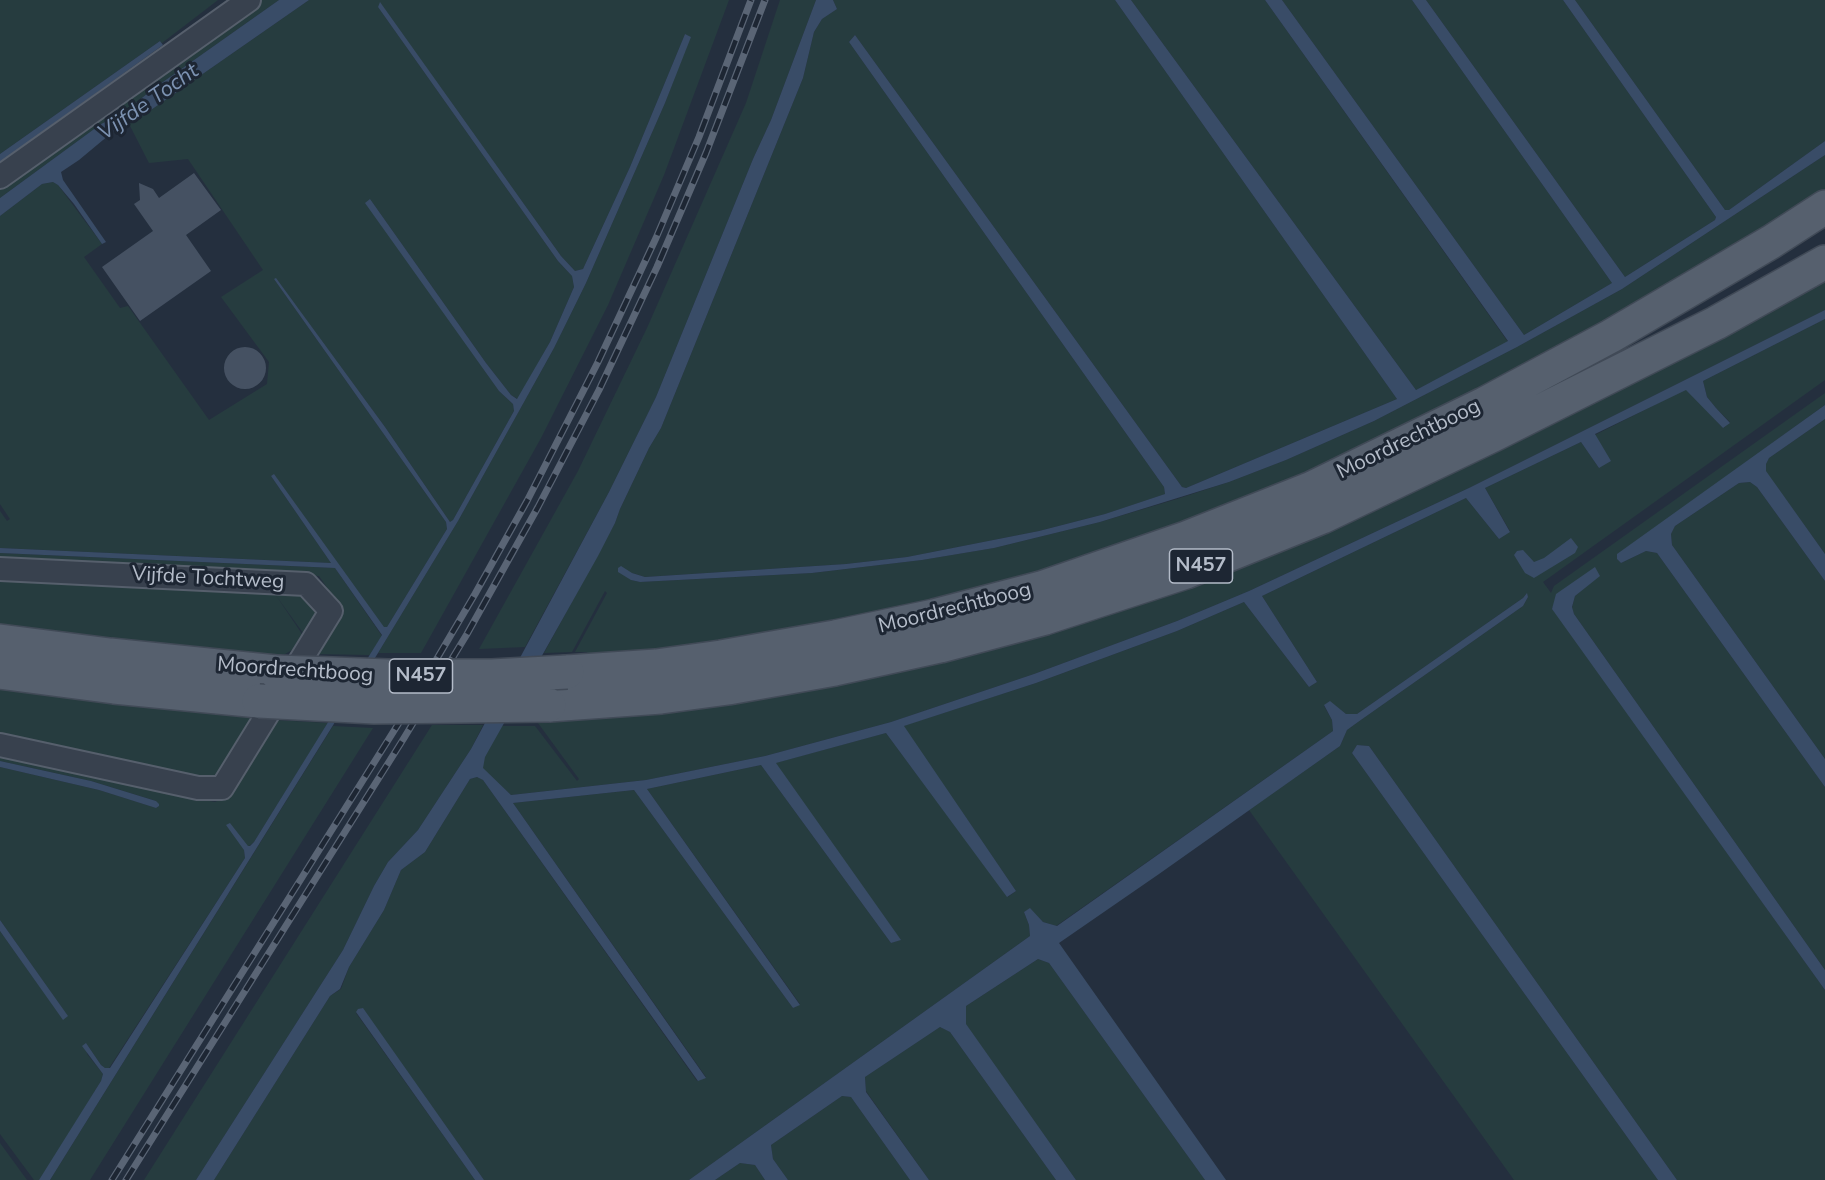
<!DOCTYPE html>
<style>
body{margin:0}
canvas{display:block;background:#242f3e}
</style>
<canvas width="1825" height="1180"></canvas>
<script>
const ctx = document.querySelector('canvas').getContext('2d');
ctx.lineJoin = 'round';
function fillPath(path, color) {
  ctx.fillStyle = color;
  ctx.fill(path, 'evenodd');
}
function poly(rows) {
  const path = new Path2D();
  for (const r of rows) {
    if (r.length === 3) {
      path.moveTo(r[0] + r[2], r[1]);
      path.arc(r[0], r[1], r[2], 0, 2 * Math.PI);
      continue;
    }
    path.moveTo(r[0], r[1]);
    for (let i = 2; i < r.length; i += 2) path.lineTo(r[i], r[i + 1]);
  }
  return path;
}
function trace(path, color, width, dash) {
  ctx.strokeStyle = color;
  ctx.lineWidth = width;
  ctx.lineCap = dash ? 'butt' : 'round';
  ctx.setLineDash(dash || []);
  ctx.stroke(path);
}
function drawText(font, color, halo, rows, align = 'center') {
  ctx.font = font + ' "Nunito Sans",sans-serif';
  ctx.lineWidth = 6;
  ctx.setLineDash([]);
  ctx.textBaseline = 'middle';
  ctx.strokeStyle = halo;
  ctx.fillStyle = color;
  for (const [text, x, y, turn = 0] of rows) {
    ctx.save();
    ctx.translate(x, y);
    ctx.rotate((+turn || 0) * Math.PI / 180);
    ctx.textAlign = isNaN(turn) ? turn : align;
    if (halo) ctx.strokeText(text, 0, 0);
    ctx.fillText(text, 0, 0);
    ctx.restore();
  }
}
const green = poly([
 [0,0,218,0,162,43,160,41,0,154],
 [258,0,279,0,153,89,122,114,117,108],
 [309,0,729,0,664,175,608,305,541,438,421,653,378,653,458,521,554,348,586,283,665,103,690,37,685,34,630,167,583,269,575,271,561,256,380,3,378,7,558,261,572,276,574,287,550,342,518,399,511,395,486,363,370,199,442,309,499,391,513,404,514,411,453,520,450,522,385,427,276,279,274,279,446,522,447,529,387,627,384,628,274,475,271,476,331,563,0,548,0,511,7,521,10,519,0,504,0,216,42,184,53,182,58,185,102,244,84,257,120,308,128,306,209,420,267,384,269,362,221,297,263,270,188,159,149,163,127,120,138,119],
 [780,0,816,0,771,120,753,159,656,397,609,492,525,647,479,649,578,471,647,328,746,103],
 [833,0,1115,0,1397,399,1186,488,1182,487,855,35,849,42,1164,487,1165,494,1105,514,1039,531,907,557,846,564,645,577,632,573,631,580,640,582,812,573,922,560,994,548,1100,522,1177,499,1229,482,1286,460,1374,421,1517,347,1622,289,1825,155,1825,194,1593,332,1284,485,1112,552,858,621,597,658,588,656,587,652,575,652,607,593,605,591,572,652,544,653,615,523,620,509,649,448,661,428,803,78,814,32,822,19,837,9],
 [1131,0,1265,0,1508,342,1416,390],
 [1282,0,1412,0,1612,283,1524,335],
 [1426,0,1563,0,1716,217,1715,220,1625,277],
 [1575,0,1825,0,1825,141,1729,210,1725,210],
 [104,117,107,122,101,124,0,198,0,184],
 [1825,277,1825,310,1471,487,1249,591,1177,621,1034,674,891,722,765,756,646,780,511,795,482,768,485,756,502,726,535,726,577,781,579,779,538,723,552,722,553,719,860,676],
 [1825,319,1825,380,1543,582,1551,593,1554,586,1825,393,1825,405,1617,555,1617,559,1621,563,1646,551,1657,553,1825,787,1825,970,1574,614,1572,608,1575,596,1599,576,1595,568,1552,608,1825,990,1825,1180,1677,1180,1369,746,1357,745,1352,753,1658,1180,1514,1180,1249,810,1340,746,1347,730,1358,722,1523,606,1528,597,1526,594,1523,598,1357,714,1346,714,1330,702,1324,706,1332,720,1333,731,1056,926,1043,922,1030,909,1024,912,1029,925,1030,936,689,1180,484,1180,362,1008,356,1013,475,1180,214,1180,330,996,341,989,349,967,384,910,401,870,425,852,470,779,477,777,483,780,697,1081,706,1077,513,803,634,790,793,1008,800,1004,647,789,761,765,891,943,900,940,775,763,886,733,1008,897,1016,891,903,726,1036,683,1177,631,1244,602,1309,687,1317,682,1262,596,1466,498,1499,539,1510,531,1485,488,1581,442,1599,468,1595,435,1686,389,1723,428,1730,422,1716,408,1707,397,1703,381],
 [1825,419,1825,554,1766,472,1766,464,1769,458],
 [1750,482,1757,487,1825,581,1825,759,1672,545,1671,534,1675,526,1739,483],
 [0,553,335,568,382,636,370,655,314,654,341,608,319,576,0,562],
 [0,577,296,590,319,617,293,652,303,633,275,594,302,634,292,650,285,654,259,658,0,629],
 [0,684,237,712,257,720,217,776,202,776,126,763,0,737],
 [274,720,328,723,254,842,244,850,245,858,109,1068,105,1068,101,1065,86,1043,87,1054,103,1074,101,1081,43,1176,39,1180,34,1180,0,1134,0,931,63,1019,67,1015,0,920,0,767,99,790,156,808,159,806,156,801,91,781,0,761,0,752,91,772,150,790,215,802,226,797],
 [432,725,483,725,471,749,418,830,388,862,374,886,343,950,196,1180,144,1180],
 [333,726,373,728,90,1180,50,1180],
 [1038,959,1049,963,1205,1180,1076,1180,966,1025,966,1006],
 [940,1027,950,1032,1056,1180,929,1180,866,1091,865,1077],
 [842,1096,851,1097,910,1180,788,1180,773,1159,771,1145],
 [0,1143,27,1180,0,1180],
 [740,1163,755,1165,765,1180,715,1180]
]);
const water = poly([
 [279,0,309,0,138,119,127,120,79,160,61,172,63,180,106,242,102,244,74,204,58,185,53,182,42,184,0,216,0,198,101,124,122,114,153,89],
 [816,0,833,0,837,9,822,19,814,32,803,78,661,428,649,448,620,509,615,523,598,556,485,757,483,768,511,795,646,780,765,756,891,722,1034,674,1177,621,1249,591,1471,487,1825,310,1825,319,1703,381,1707,397,1716,408,1730,423,1723,428,1686,390,1595,434,1611,461,1599,468,1581,442,1485,488,1510,532,1499,539,1466,498,1262,596,1317,682,1309,687,1244,602,1177,631,1036,683,904,726,1016,891,1007,897,886,733,776,763,901,940,891,943,761,765,647,789,800,1005,793,1008,634,790,513,803,706,1078,698,1081,483,780,477,777,470,779,425,852,401,870,384,910,349,967,340,989,330,996,214,1180,196,1180,343,950,374,886,388,862,418,830,471,749,609,492,656,397,753,159,771,120],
 [1115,0,1131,0,1416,390,1508,341,1265,0,1282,0,1524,335,1612,283,1412,0,1426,0,1625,277,1715,220,1716,217,1563,0,1575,0,1725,210,1729,210,1825,141,1825,155,1622,289,1517,347,1374,421,1286,460,1229,482,1100,522,994,548,922,560,812,573,640,582,631,580,618,572,618,568,621,566,632,573,645,577,846,564,907,557,1039,531,1105,514,1165,494,1164,487,849,42,855,35,1182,487,1186,488,1397,399],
 [380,2,561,256,575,271,583,269,630,167,685,34,691,37,665,103,586,283,554,348,458,521,378,653,50,1180,39,1180,101,1081,103,1074,82,1046,86,1043,101,1065,105,1068,110,1068,245,858,244,850,226,825,230,823,248,846,250,846,254,842,382,635,335,568,0,553,0,548,331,563,271,476,274,474,384,627,387,627,447,529,446,522,274,279,276,278,385,427,450,522,453,520,514,411,513,404,499,391,365,203,370,199,486,363,511,395,517,399,550,342,574,287,572,276,558,261,378,7],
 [160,41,163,45,0,162,0,154],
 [1825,405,1825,419,1769,458,1766,464,1766,471,1825,554,1825,581,1757,487,1750,482,1739,483,1675,526,1671,534,1672,545,1825,759,1825,787,1657,553,1646,551,1621,563,1617,559,1617,554],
 [1571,538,1578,547,1575,553,1534,578,1525,573,1514,555,1517,551,1523,550,1534,562,1544,558],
 [1595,567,1600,576,1575,596,1572,607,1574,614,1825,970,1825,990,1552,609,1556,594],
 [1527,593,1528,597,1523,606,1358,722,1347,730,1340,746,1159,874,1059,943,1226,1180,1205,1180,1049,963,1038,959,966,1006,966,1024,1076,1180,1056,1180,950,1032,940,1027,865,1077,866,1092,929,1180,910,1180,851,1097,842,1096,771,1145,773,1159,788,1180,765,1180,755,1165,740,1163,715,1180,689,1180,1030,936,1029,925,1024,912,1030,908,1043,922,1057,926,1333,731,1332,720,1324,705,1330,701,1346,714,1357,714,1523,598],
 [1357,745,1369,746,1677,1180,1658,1180,1352,753],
 [0,761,91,781,156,801,159,804,159,806,156,808,99,790,0,767],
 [0,920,68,1016,63,1020,0,931],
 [363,1008,484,1180,475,1180,356,1012,358,1009]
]);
const building = poly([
 [194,173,221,210,186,235,211,271,140,321,102,267,153,231,134,204,140,200,139,183,153,189,159,198],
 [245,368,21]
]);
const minor = poly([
 [0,177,249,0],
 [0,569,306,584,331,611,222,788,198,788,0,745]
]);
const primary = poly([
 [0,641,110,655,276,672],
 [0,672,114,687,259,701],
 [567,672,656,666,721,657,835,637,934,616,1041,588,1186,538,1312,488,1484,404,1611,336,1771,242,1825,207],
 [549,705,661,697,728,688,835,669,940,646,1045,618,1186,572,1322,517,1493,435,1716,323,1825,262]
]);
const rail = poly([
 [112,1180,402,718,475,594,527,501,598,362,656,238,699,137,751,0],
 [126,1180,404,738,467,634,538,507,599,390,657,267,706,153,765,0]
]);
const primaryBridge = poly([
 [276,672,388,676,492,676,567,672],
 [259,701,374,707,549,705]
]);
const shields = [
 [1201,566,63],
 [421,676,63]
];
const shieldNames = [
 ["N457",1201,566],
 ["N457",421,676]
];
const streetNames = [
 ["Moordrechtboog",1409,440,-26],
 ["Vijfde Tochtweg",208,579,3],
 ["Moordrechtboog",955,609,-14],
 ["Moordrechtboog",295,671,4]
];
const waterNames = [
 ["Vijfde Tocht",149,103,-35]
];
fillPath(green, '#263c3f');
fillPath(water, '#394c67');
fillPath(building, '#455162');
trace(minor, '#565f6c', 26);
trace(primary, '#414a57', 36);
trace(minor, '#38414e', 22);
trace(primary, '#56606e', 33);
trace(rail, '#5a6575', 7);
trace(rail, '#1d2633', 4.5, [14]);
trace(primaryBridge, '#414a57', 36, []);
trace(primaryBridge, '#56606e', 33);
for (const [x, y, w] of shields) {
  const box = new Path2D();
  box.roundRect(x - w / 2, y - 17, w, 34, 4.5);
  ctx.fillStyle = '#1d2633';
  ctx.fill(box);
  trace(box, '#b4bcc9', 1.5);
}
drawText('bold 20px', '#b4bcc9', null, shieldNames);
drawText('21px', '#b4bcc9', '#1d2633', streetNames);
drawText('italic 22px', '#7c92b1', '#1d2633', waterNames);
</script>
